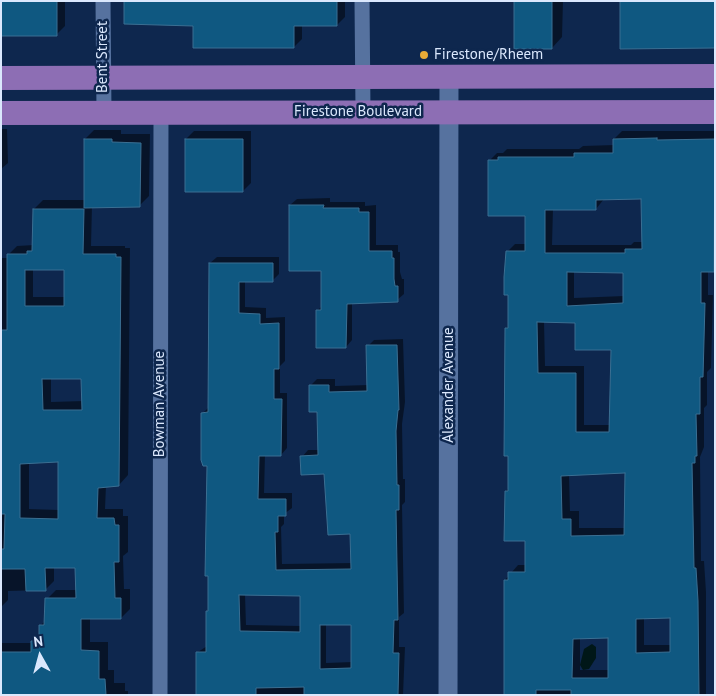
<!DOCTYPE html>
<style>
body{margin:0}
#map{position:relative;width:716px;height:696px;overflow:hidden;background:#0e274e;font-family:"PT Sans",sans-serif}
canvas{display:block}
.frame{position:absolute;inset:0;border:2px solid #dbe8fd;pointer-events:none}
.north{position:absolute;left:15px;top:631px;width:50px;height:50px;-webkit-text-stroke:4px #0e274e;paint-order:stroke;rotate:353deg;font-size:14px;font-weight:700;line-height:20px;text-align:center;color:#dbe8fd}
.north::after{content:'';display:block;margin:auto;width:18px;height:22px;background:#dbe8fd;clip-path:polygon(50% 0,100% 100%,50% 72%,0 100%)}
</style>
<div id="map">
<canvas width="716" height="696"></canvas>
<div class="frame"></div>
<div class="north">N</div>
</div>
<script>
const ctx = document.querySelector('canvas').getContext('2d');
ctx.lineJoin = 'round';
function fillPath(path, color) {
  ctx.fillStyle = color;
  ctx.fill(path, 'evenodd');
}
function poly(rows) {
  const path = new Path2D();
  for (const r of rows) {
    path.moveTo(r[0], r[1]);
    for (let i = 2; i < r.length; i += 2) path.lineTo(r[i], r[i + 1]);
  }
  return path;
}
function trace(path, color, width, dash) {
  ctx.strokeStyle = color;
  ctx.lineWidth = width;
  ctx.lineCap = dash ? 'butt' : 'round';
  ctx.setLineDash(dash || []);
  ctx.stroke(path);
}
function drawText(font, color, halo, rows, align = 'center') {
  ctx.font = font + ' "PT Sans",sans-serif';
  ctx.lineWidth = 5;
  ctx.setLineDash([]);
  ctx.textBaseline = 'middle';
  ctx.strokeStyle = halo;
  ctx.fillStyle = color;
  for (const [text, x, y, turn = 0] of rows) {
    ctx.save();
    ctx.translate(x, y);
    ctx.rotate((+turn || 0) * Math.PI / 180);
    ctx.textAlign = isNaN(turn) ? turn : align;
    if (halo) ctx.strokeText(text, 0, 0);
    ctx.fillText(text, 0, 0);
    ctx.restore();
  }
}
const water = poly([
 [592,644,596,647,596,658,589,669,583,670,580,665,584,649]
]);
const shadow = poly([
 [1,1,65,1,65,26,57,34],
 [125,1,345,1,345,17,337,25,302,25,302,39,294,47,195,25],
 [515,1,563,1,562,37,552,48],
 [1,129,7,129,8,163,1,169],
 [94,130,121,130,121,134,150,134,149,196,140,205,92,206,91,246,125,246,125,248,130,248,128,475,119,485,106,486,105,509,123,509,123,516,128,516,128,552,123,556,124,589,130,589,130,609,121,618,90,618,90,642,108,642,108,670,114,670,114,683,125,683,125,691,128,691,128,695,1,695,1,643,32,643,40,633,40,626,46,620,47,599,56,590,77,590,77,567,54,567,54,581,45,590,8,591,8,600,1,607,1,258,8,258,8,255,17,246,34,245,34,209,43,200,85,200,85,139],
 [33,268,65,269,65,297,33,297],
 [51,378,82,378,83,401,51,402],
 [59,461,59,510,29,509,29,462],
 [194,131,251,131,251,183,243,191,186,139],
 [622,131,715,131,715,269,708,270,708,295,713,295,711,368,707,372,707,405,704,408,704,447,700,457,701,561,704,561,706,592,706,695,505,695,505,580,518,565,527,565,526,540,506,491,509,488,506,328,510,325,507,252,515,244,527,244,526,214,489,161,497,153,503,153,507,149,579,149,583,146,614,145,614,139],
 [642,198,643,242,634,242,631,245,552,245,553,209,596,209,604,199],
 [574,271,624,271,624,296,574,298],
 [544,321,576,321,613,349,611,425,584,425,584,366,545,366],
 [627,472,626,528,579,528,579,511,570,511,569,475],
 [644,617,671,617,671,645,644,645],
 [580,637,610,637,609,670,580,670],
 [330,198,330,202,365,202,365,206,376,205,376,245,398,245,398,252,400,252,400,272,402,279,404,279,404,294,397,300,352,303,352,340,346,347,318,310,322,306,322,270,290,205,297,199],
 [217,257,279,257,279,274,272,281,245,280,245,307,266,308,266,318,285,317,285,361,280,366,280,393,287,393,287,448,281,455,265,455,264,493,292,493,292,508,284,514,284,524,281,527,282,564,352,563,351,533,325,472,302,457,308,450,319,450,318,410,310,386,317,379,335,379,335,386,368,385,368,346,374,340,403,339,405,402,402,424,403,479,405,479,405,502,402,505,404,613,399,617,399,647,405,647,403,695,197,695,198,652,207,646,207,611,209,609,208,465,202,414,209,407,210,263],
 [245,594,301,595,302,626,246,625],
 [326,623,352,623,352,662,326,663]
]);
const building = poly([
 [1,1,57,1,57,36,1,36,1,1],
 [124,1,337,1,337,26,294,26,294,48,193,48,193,26,124,24,124,1],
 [514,1,552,1,552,49,514,49,514,1],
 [620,1,715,1,715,48,620,49,620,1],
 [657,138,657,140,715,139,714,272,701,272,701,303,705,303,703,377,700,377,700,414,696,414,697,456,695,456,695,463,692,463,694,568,696,568,698,601,699,695,571,695,571,690,536,690,536,695,504,695,504,580,508,580,508,572,525,572,525,541,504,541,505,491,508,491,508,456,504,456,505,328,508,328,508,295,504,295,504,277,506,251,525,251,525,216,488,216,488,160,498,160,498,157,574,157,574,153,613,153,613,139,657,138],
 [641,199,642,249,625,249,625,253,545,253,545,210,596,210,596,200,641,199],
 [567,272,623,273,623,303,567,306,567,272],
 [537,322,575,323,575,350,611,350,609,432,576,432,576,373,538,373,537,322],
 [625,473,624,535,571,536,571,519,562,519,561,476,625,473],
 [670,618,670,652,636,653,636,619,670,618],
 [608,638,608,678,572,678,573,639,608,638],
 [84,139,112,139,112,142,141,143,140,207,84,208,84,139],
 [185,139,243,139,243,192,185,192,185,139],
 [289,205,324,205,323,208,359,208,359,212,369,212,369,251,392,251,392,258,394,258,394,279,395,286,398,286,398,302,347,304,346,348,316,348,316,310,321,310,321,271,289,271,289,205],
 [33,209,84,209,83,254,116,254,116,257,121,257,119,486,98,488,97,518,114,518,115,525,119,525,119,562,114,562,115,598,121,598,121,619,81,619,81,650,99,651,99,679,105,679,106,695,1,695,1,652,31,652,31,641,39,641,39,625,44,625,45,598,76,598,75,568,45,568,46,591,26,591,25,569,1,569,1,549,4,549,5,514,1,514,1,330,7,330,7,254,27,254,27,251,32,251,33,209],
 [25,270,64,270,64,306,25,306,25,270],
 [42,379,81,379,82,410,43,410,42,379],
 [58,462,58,519,20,518,20,464,58,462],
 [209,263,273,263,273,282,239,282,239,313,260,314,260,324,279,323,279,369,274,369,274,399,282,399,281,456,259,456,258,499,286,499,286,516,278,516,278,532,275,532,276,570,351,569,350,534,328,535,324,474,301,475,300,456,318,455,317,412,309,412,309,385,329,385,329,392,367,391,366,345,397,345,399,410,398,410,396,431,397,485,399,485,399,510,396,510,398,620,394,620,393,653,399,653,398,695,304,695,304,687,256,688,256,695,196,695,196,652,206,652,206,611,208,611,208,576,205,576,207,466,203,466,201,460,201,413,208,412,209,263],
 [239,595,300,596,300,632,240,631,239,595],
 [320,625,351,625,351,668,320,669,320,625]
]);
const minor = poly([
 [103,1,104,112],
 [362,1,363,111],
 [160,695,161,113]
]);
const tertiary = poly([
 [448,695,449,76]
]);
const primary = poly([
 [1,78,715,76],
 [1,113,715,112]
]);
const markers = [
 [424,55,5,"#e8ab37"]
];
const poiNames = [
 ["Firestone/Rheem",434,55]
];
const streetNames = [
 ["Bent Street",103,57,-90],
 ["Firestone Boulevard",358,112],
 ["Alexander Avenue",449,385,-90],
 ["Bowman Avenue",160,404,-90]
];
fillPath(water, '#001718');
fillPath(shadow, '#0007');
fillPath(building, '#0f5881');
trace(building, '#3b6f92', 1);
trace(minor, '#56729f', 15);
trace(tertiary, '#56729f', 19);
trace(primary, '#8d6eb4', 24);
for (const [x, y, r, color] of markers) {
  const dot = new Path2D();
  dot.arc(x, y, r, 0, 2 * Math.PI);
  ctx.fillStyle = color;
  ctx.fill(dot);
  trace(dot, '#0e274e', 2);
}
drawText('15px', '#dbe8fd', '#0e274e', poiNames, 'left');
drawText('15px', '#dbe8fd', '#0e274e', streetNames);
</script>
